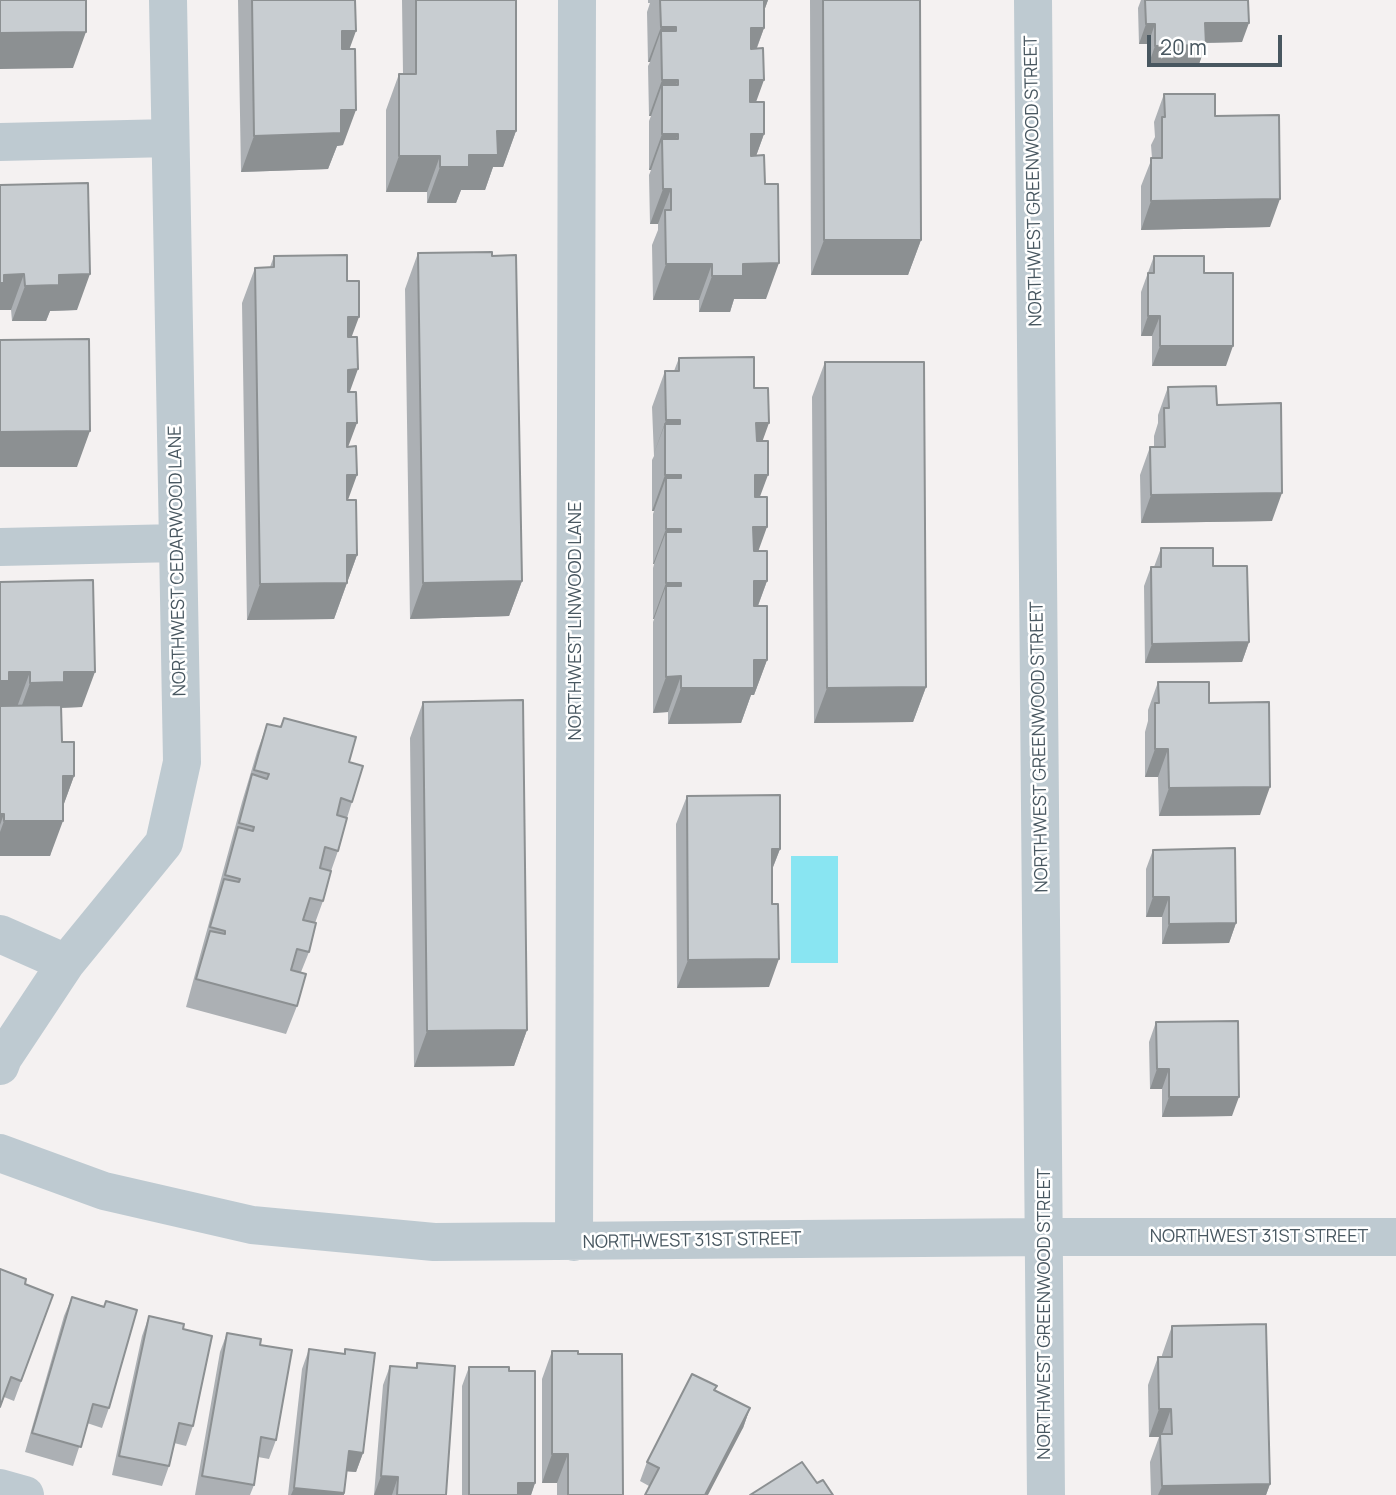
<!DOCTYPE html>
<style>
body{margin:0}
#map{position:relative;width:1396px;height:1495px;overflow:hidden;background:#f4f1f1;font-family:Manrope,sans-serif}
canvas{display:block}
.scale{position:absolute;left:1147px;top:35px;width:135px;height:32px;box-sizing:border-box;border:4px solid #485760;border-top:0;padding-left:9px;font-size:21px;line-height:24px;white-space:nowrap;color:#485760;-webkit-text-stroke:5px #fff;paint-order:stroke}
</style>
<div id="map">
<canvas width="1396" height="1495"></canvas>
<div class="scale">20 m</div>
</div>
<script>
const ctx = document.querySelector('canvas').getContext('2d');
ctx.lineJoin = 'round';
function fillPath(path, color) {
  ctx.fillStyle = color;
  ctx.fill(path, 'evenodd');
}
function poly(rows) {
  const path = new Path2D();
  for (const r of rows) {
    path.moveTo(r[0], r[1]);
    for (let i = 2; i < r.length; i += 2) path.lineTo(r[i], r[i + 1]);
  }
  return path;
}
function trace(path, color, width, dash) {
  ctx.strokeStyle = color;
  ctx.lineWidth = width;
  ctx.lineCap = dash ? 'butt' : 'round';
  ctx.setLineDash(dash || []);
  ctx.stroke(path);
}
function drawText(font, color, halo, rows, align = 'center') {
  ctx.font = font + ' Manrope,sans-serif';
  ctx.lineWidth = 5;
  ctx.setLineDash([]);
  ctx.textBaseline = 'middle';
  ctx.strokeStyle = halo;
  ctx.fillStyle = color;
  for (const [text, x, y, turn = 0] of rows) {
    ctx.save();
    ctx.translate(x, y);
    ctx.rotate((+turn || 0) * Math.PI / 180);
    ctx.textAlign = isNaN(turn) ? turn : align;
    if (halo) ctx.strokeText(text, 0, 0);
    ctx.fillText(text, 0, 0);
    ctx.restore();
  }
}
const water = poly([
 [791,856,838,856,838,963,791,963]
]);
const minor = poly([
 [1033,0,1046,1495],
 [0,142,170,138],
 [0,547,178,543],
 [0,934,66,963],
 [0,1066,3,1058,66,963,164,843,182,762,168,0],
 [0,1153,104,1191,252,1225,434,1242,1044,1237,1396,1237],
 [574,1242,577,0],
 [0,1488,25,1495]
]);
const wall = poly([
 [238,0,355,0,349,49,343,145,337,146,328,169,241,172],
 [402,0,516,0,516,131,503,167,493,167,485,190,461,190,456,203,427,203,427,192,386,192,386,110,399,74,403,74],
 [648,0,768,0,764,11,764,28,757,48,756,102,764,134,756,156,766,299,734,299,730,312,699,312,699,300,653,300,652,245,658,230,658,224,650,224,649,175,651,170,649,170,649,121,651,116,649,116,648,66,650,62,648,62,647,12,650,3,648,3],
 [810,0,920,0,921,240,908,275,811,275],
 [1141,0,1248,0,1242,42,1206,43,1199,64,1148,66,1148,44,1139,44,1138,8],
 [1164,94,1215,116,1270,227,1141,230,1141,186,1152,158,1151,145,1155,137,1154,122],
 [0,185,77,310,50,311,46,321,12,321],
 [418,253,492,256,522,581,509,616,410,619,405,289],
 [274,256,347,281,352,337,348,447,348,500,357,555,334,619,247,620,242,303,255,268,270,267],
 [1154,256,1204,273,1226,366,1152,366,1152,336,1141,336,1141,292],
 [679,358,754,388,762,441,758,551,767,581,758,606,767,660,754,695,751,695,741,723,668,724,668,712,653,713,653,622,654,619,653,619,653,568,654,564,653,564,653,514,654,511,652,511,652,460,654,456,652,407,665,371,674,371],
 [825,362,926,687,913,722,814,723,812,397],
 [1168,387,1217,405,1272,521,1141,523,1140,475,1150,447,1154,447,1154,436,1158,423,1158,415],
 [1161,548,1213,566,1249,642,1242,662,1145,663,1144,586,1151,567,1154,567],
 [0,582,82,707,61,708,62,742,74,776,63,806,50,856,0,856],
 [1158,682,1209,703,1260,815,1159,816,1158,777,1145,777,1145,732,1148,721,1148,710],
 [423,702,527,1030,514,1066,414,1067,410,738],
 [284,718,349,762,352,802,347,818,338,851,331,871,323,901,315,923,309,952,301,972,297,1006,286,1034,186,1007,242,802,257,752,267,724,280,727],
 [687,796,780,849,772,870,769,987,677,988,676,824],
 [1153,850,1236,923,1229,943,1162,944,1162,917,1146,917,1146,869],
 [1156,1022,1232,1116,1162,1117,1162,1089,1150,1089,1149,1042],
 [25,1284,53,1295,14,1401,4,1397],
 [72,1297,104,1306,109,1408,102,1428,87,1423,73,1466,25,1452,64,1316],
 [149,1316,183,1329,193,1426,186,1446,174,1443,169,1466,162,1486,112,1475,142,1336],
 [1172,1326,1270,1484,1266,1495,1151,1495,1150,1462,1159,1437,1149,1437,1148,1385,1158,1357,1162,1357,1162,1355],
 [227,1333,260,1345,276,1440,269,1459,258,1457,254,1485,250,1495,195,1495,220,1352],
 [309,1349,344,1354,345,1349,363,1453,356,1472,347,1471,344,1495,288,1495,302,1369],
 [552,1351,578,1354,623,1495,557,1495,557,1483,542,1483,542,1379],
 [417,1363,446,1495,374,1495,383,1385,390,1366,416,1368],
 [469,1367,509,1371,535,1483,531,1495,462,1495,462,1386],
 [717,1386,715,1390,750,1408,743,1428,649,1486,640,1481,647,1462]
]);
const shadedWall = poly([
 [743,0,768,0,764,11],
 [1205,23,1249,23,1242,42,1198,43],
 [1146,24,1155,24,1148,44,1139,44],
 [661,27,676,27,663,62,661,31,650,62,648,62],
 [751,28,764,28,751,63],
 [342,31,356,31,343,67],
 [86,32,73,68,0,69,0,33],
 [1206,45,1199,64,1148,66,1155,46],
 [662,80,678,80,665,116,662,85,651,116,649,116],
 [750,80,764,80,751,116],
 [341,110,356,110,343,145,337,146,328,169,241,172,254,136],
 [497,131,516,131,503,167,493,167,485,190,461,190,456,203,427,203,440,167,469,155],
 [662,134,678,134,665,170,662,139,651,170,649,170],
 [751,134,764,134,751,170],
 [399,156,440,156,427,192,386,192],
 [663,189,671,189,658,224,650,224],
 [1280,199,1270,227,1141,230,1151,201],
 [824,240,921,240,908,275,811,275],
 [779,263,766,299,734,299,730,312,699,312,712,276,743,264],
 [666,264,712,264,699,300,653,300],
 [24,274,11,310,0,310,0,283,4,275],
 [90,274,77,310,50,311,46,321,12,321,25,286,59,275],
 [1148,316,1160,316,1152,336,1141,336],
 [348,317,359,317,346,352],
 [1160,346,1233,346,1226,366,1152,366],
 [358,369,345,405,348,370],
 [666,420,680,420,667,456,665,424,653,456],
 [347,423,357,423,344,458],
 [756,423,769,423,756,459],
 [90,431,77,467,0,467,0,432],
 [347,475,357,475,344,511],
 [665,475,681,475,668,511,666,478,654,511,652,511],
 [755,475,768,475,755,510],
 [1282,493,1272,521,1141,523,1151,495],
 [753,527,767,527,754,563],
 [666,529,681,529,668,564,666,532,654,564,653,564],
 [347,555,357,555,334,619,247,620,260,584],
 [522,581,509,616,410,619,423,583],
 [754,581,767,581,754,616],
 [666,583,681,583,668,619,666,586,654,619,653,619],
 [1249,642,1242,662,1145,663,1152,644],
 [754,660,767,660,754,695,751,695,741,723,668,724,681,688],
 [9,672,30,672,17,707,0,707,0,681],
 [64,672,95,672,82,707,55,708,17,719,30,683],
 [681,676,668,712,653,713,666,677],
 [926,687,913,722,814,723,827,688],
 [1155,749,1168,749,1158,777,1145,777],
 [63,776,74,776,61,812],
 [1270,787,1260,815,1159,816,1169,788],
 [0,814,4,814,0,825],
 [4,821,63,821,50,856,0,856,0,832],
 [772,849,780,849,769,877],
 [1153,897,1169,897,1162,917,1146,917],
 [1236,923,1229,943,1162,944,1169,924],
 [779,959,769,987,677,988,688,960],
 [527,1030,514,1066,414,1067,427,1031],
 [1157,1069,1169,1069,1162,1089,1150,1089],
 [1169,1097,1239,1097,1232,1116,1162,1117],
 [750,1408,743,1428,708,1495,705,1495],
 [1159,1409,1171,1409,1161,1437,1160,1434,1159,1437,1149,1437],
 [349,1451,363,1453,356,1472,342,1471],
 [552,1454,568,1454,557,1483,542,1483],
 [381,1476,398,1477,392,1495,374,1495],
 [518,1483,535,1483,531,1495,514,1495],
 [1270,1484,1266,1495,1158,1495,1162,1486],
 [294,1488,344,1493,344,1495,291,1495]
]);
const building = poly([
 [0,0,86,0,86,32,0,33,0,0],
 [252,0,355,0,356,31,342,31,342,49,355,49,356,110,341,110,341,133,254,136,252,0],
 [416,0,516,0,516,131,497,131,498,155,469,155,469,167,440,167,440,156,399,156,399,74,416,74,416,0],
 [660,0,764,0,764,28,751,28,751,49,763,48,764,80,750,80,750,102,764,102,764,134,751,134,751,156,764,155,765,184,778,184,779,263,743,264,743,276,712,276,712,264,666,264,665,210,671,210,671,189,663,189,662,139,678,139,678,134,662,134,662,85,678,85,678,80,662,80,661,31,676,31,676,27,661,27,660,0],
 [823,0,920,0,921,240,824,240,823,0],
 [1145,0,1248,0,1249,23,1205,23,1206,45,1155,46,1155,24,1146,24,1145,0],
 [1164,94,1215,94,1215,116,1279,115,1280,199,1151,201,1151,158,1162,158,1162,117,1165,117,1164,94],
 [88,183,90,274,59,275,59,285,25,286,24,274,4,275,4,283,0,283,0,185,88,183],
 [492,252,492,256,516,255,522,581,423,583,418,253,492,252],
 [347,255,347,281,359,281,359,317,348,317,348,337,357,337,358,369,348,370,348,392,356,392,357,423,347,423,347,447,356,446,357,475,347,475,347,500,356,500,357,555,347,555,347,583,260,584,255,268,274,267,274,256,347,255],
 [1154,256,1204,256,1204,273,1233,273,1233,346,1160,346,1160,316,1148,316,1148,273,1154,273,1154,256],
 [89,339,90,431,0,432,0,340,89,339],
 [754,357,754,388,768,388,769,423,756,423,757,441,768,441,768,475,755,475,755,497,767,497,767,527,753,527,754,551,767,551,767,581,754,581,754,606,767,606,767,660,754,660,754,688,681,688,681,676,666,677,666,586,681,586,681,583,666,583,666,532,681,532,681,529,666,529,666,478,681,478,681,475,665,475,665,424,680,424,680,420,666,420,665,371,679,371,679,358,754,357],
 [825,362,924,362,926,687,827,688,825,362],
 [1216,386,1217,405,1281,403,1282,493,1151,495,1150,447,1165,447,1164,408,1169,408,1168,387,1216,386],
 [1161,548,1213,548,1213,566,1247,566,1249,642,1152,644,1151,567,1161,567,1161,548],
 [93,580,95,672,64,672,64,682,30,683,30,672,9,672,9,681,0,681,0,582,93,580],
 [1158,682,1209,682,1209,703,1269,702,1270,787,1169,788,1168,749,1155,749,1155,703,1159,703,1158,682],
 [523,700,527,1030,427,1031,423,702,523,700],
 [61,705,62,742,74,742,74,776,63,776,63,821,4,821,4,814,0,814,0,706,61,705],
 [284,718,356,737,349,762,363,766,352,802,341,798,337,815,347,818,338,851,325,847,320,868,331,871,323,901,310,898,303,920,316,923,309,952,297,949,291,970,306,974,297,1006,196,979,210,931,225,934,225,931,210,927,224,879,239,882,240,879,225,875,238,827,253,831,254,827,239,823,252,774,267,779,269,774,254,770,267,724,281,727,284,718],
 [780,795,780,849,772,849,772,904,778,904,779,959,688,960,687,796,780,795],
 [1235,848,1236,923,1169,924,1169,897,1153,897,1153,850,1235,848],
 [1238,1021,1239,1097,1169,1097,1169,1069,1157,1069,1156,1022,1238,1021],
 [0,1269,26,1279,25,1284,53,1295,21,1381,11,1377,0,1407,0,1269],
 [72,1297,104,1307,106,1301,137,1310,109,1408,93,1404,81,1447,32,1433,72,1297],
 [149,1316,184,1324,183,1329,212,1336,193,1426,179,1423,169,1466,119,1456,149,1316],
 [1266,1324,1270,1484,1162,1486,1160,1434,1172,1434,1171,1409,1159,1409,1158,1357,1172,1357,1172,1326,1266,1324],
 [227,1333,261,1339,260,1345,292,1350,276,1440,261,1437,254,1485,202,1476,227,1333],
 [309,1349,345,1354,345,1349,375,1353,363,1453,349,1451,344,1493,294,1488,309,1349],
 [552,1351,578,1351,578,1354,622,1354,623,1495,568,1495,568,1454,552,1454,552,1351],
 [417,1363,455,1366,446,1495,397,1495,398,1477,381,1476,390,1366,417,1368,417,1363],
 [469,1367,509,1367,509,1371,535,1371,535,1483,518,1483,518,1495,469,1495,469,1367],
 [692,1374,717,1386,714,1390,750,1408,705,1495,645,1495,659,1468,647,1462,692,1374],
 [802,1462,817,1483,823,1480,833,1495,750,1495,802,1462]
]);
const streetNames = [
 ["NORTHWEST GREENWOOD STREET",1034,181,-91],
 ["NORTHWEST CEDARWOOD LANE",178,561,-91],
 ["NORTHWEST LINWOOD LANE",576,621,-90],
 ["NORTHWEST GREENWOOD STREET",1040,747,-91],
 ["NORTHWEST 31ST STREET",1259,1237],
 ["NORTHWEST 31ST STREET",692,1241,-1],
 ["NORTHWEST GREENWOOD STREET",1045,1314,-90]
];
fillPath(water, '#89e5f2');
trace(minor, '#becad1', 38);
fillPath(wall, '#acb0b4');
fillPath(shadedWall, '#8c9092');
fillPath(building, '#c8cdd1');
trace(building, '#8c9092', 2);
drawText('18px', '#485760', '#fff', streetNames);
</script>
